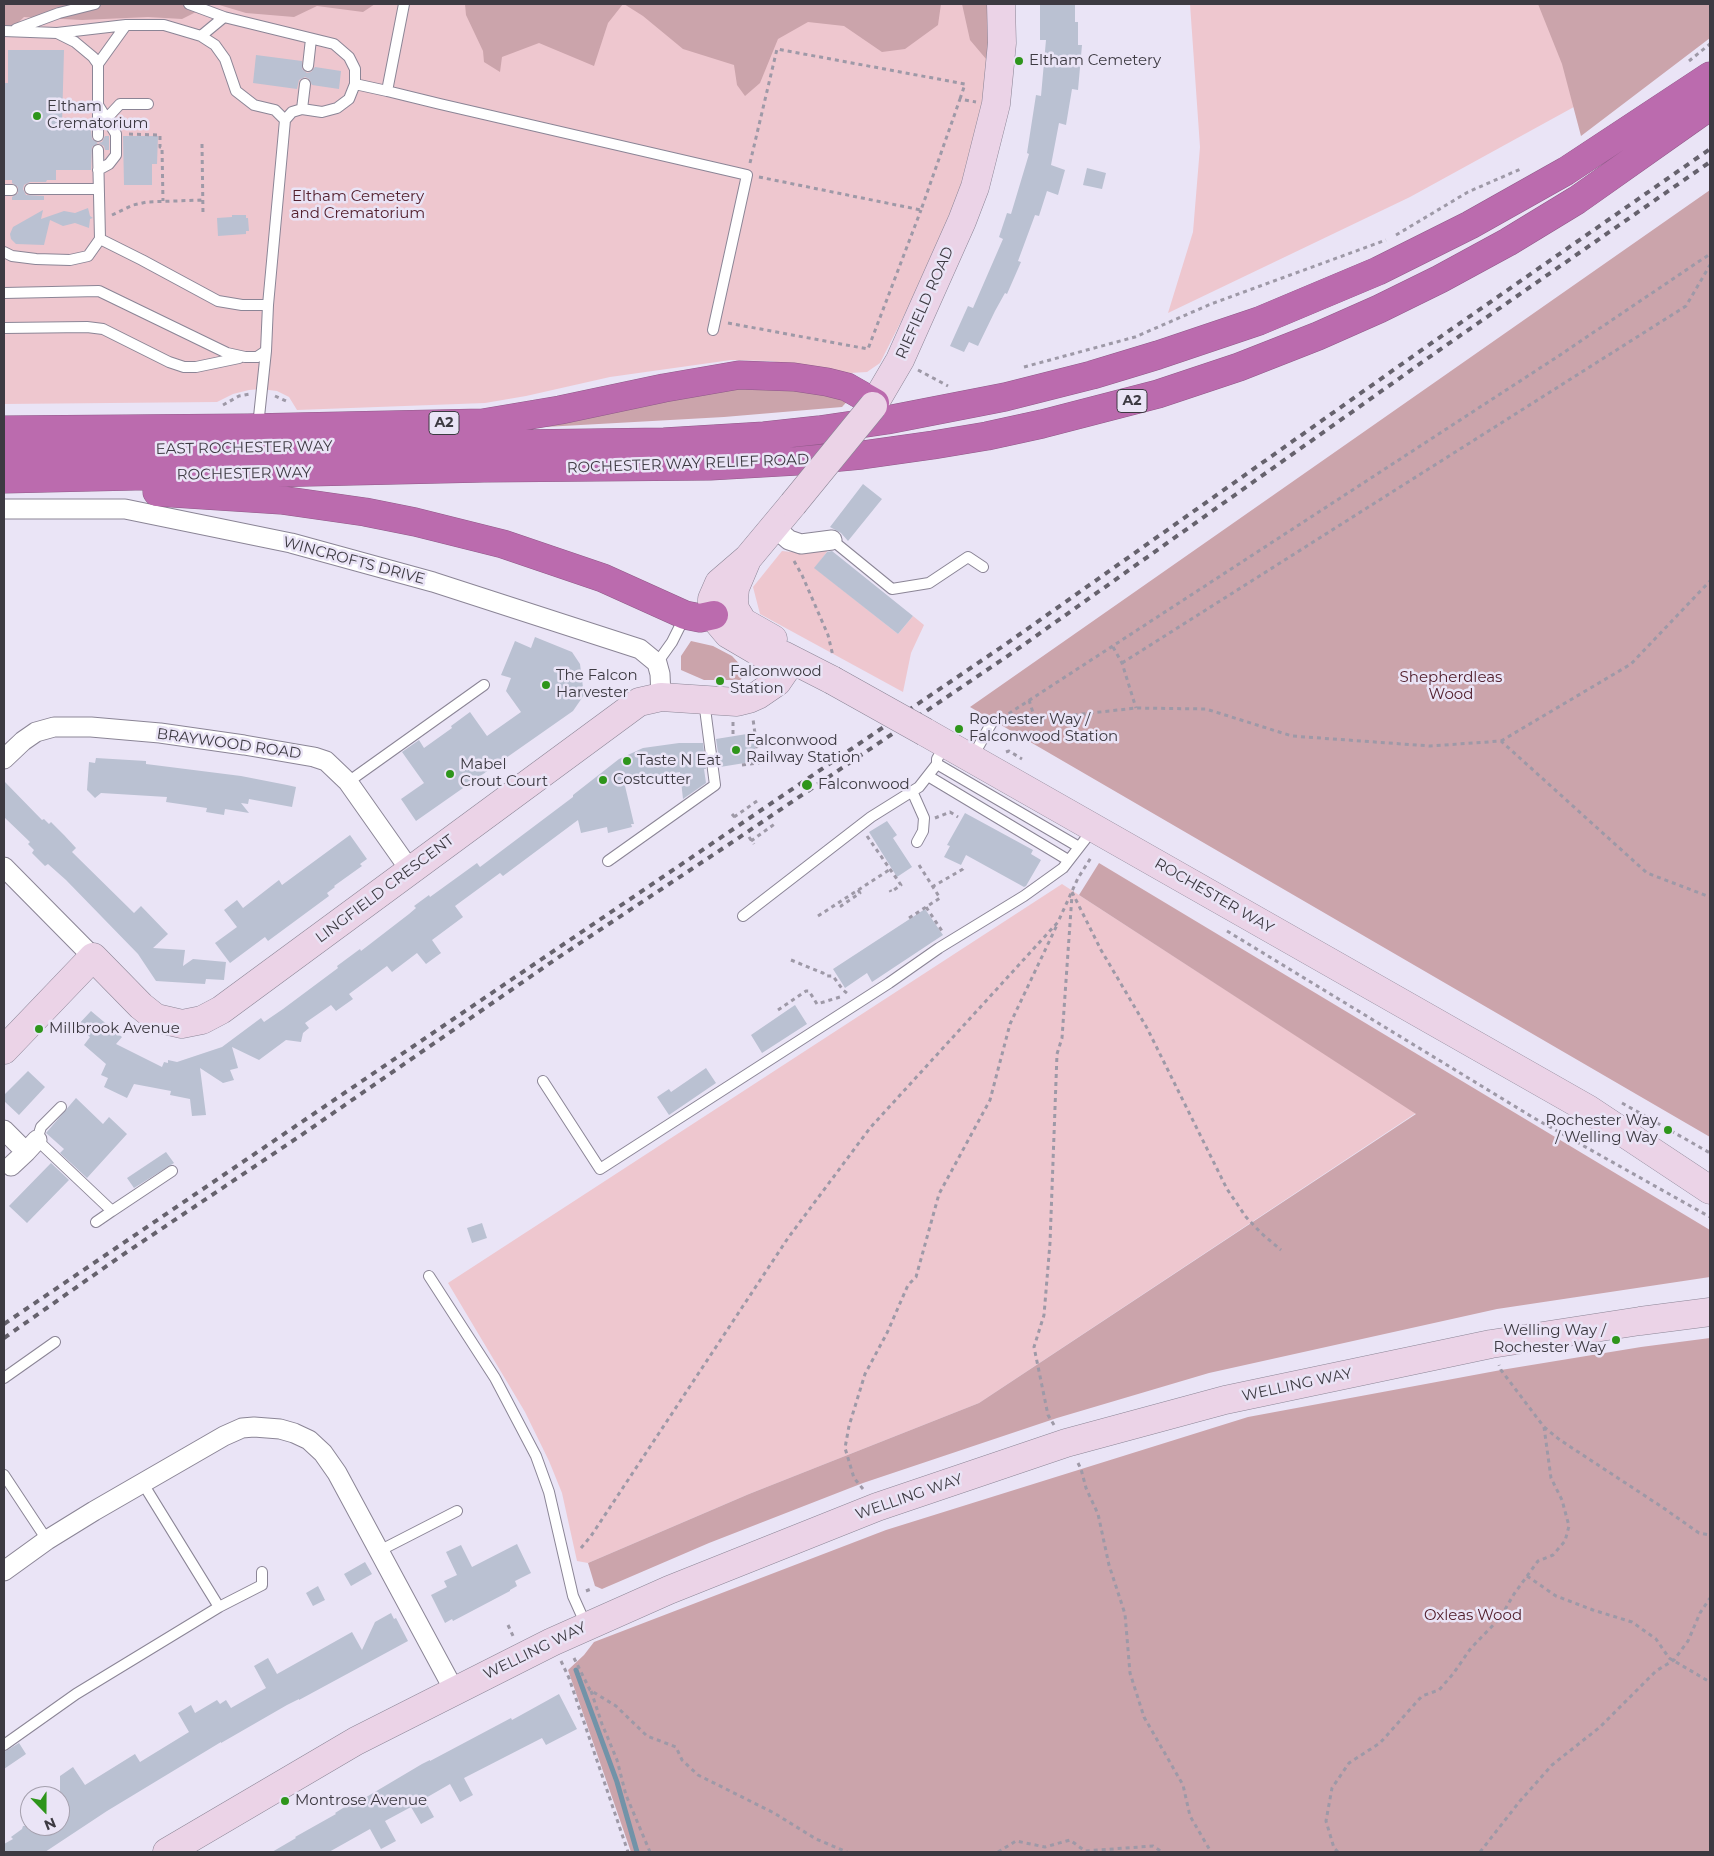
<!DOCTYPE html>
<style>
body{margin:0}
#map{position:relative;width:1714px;height:1856px;overflow:hidden;background:#eae4f6;font-family:Montserrat,sans-serif}
canvas{display:block}
.frame{position:absolute;inset:0;border:5px solid #3d3a42;pointer-events:none}
.north{position:absolute;left:20px;top:1786px;width:50px;height:50px;box-sizing:border-box;background:#eae4f6;border:1px solid #a5a0ae;border-radius:50%;rotate:158deg;font-size:14px;font-weight:700;line-height:20px;text-align:center;color:#3d3a42}
.north::after{content:'';display:block;margin:auto;width:18px;height:22px;background:#2e951b;clip-path:polygon(50% 0,100% 100%,50% 72%,0 100%)}
</style>
<div id="map">
<canvas width="1714" height="1856"></canvas>
<div class="frame"></div>
<div class="north">N</div>
</div>
<script>
const ctx = document.querySelector('canvas').getContext('2d');
ctx.lineJoin = 'round';
function fillPath(path, color) {
  ctx.fillStyle = color;
  ctx.fill(path, 'evenodd');
}
function poly(rows) {
  const path = new Path2D();
  for (const r of rows) {
    path.moveTo(r[0], r[1]);
    for (let i = 2; i < r.length; i += 2) path.lineTo(r[i], r[i + 1]);
  }
  return path;
}
function trace(path, color, width, dash) {
  ctx.strokeStyle = color;
  ctx.lineWidth = width;
  ctx.lineCap = dash ? 'butt' : 'round';
  ctx.setLineDash(dash || []);
  ctx.stroke(path);
}
function drawText(font, color, halo, rows, align = 'center') {
  ctx.font = font + ' Montserrat,sans-serif';
  ctx.lineWidth = 5;
  ctx.setLineDash([]);
  ctx.textBaseline = 'middle';
  ctx.strokeStyle = halo;
  ctx.fillStyle = color;
  for (const [text, x, y, turn = 0] of rows) {
    ctx.save();
    ctx.translate(x, y);
    ctx.rotate((+turn || 0) * Math.PI / 180);
    ctx.textAlign = isNaN(turn) ? turn : align;
    if (halo) ctx.strokeText(text, 0, 0);
    ctx.fillText(text, 0, 0);
    ctx.restore();
  }
}
const green = poly([
 [4,4,992,4,995,50,958,209,880,363,867,372,850,373,770,361,731,360,610,377,526,396,485,403,297,410,289,397,277,391,261,389,249,390,233,394,217,402,4,404],
 [1190,4,1710,4,1674,52,1410,197,1168,313,1193,232,1200,147],
 [829,549,815,568,898,634,913,616,924,625,911,653,903,692,760,614,753,587,782,551,803,553],
 [1062,884,1416,1113,979,1403,749,1494,588,1563,577,1561,562,1493,549,1461,525,1412,448,1283]
]);
const forest = poly([
 [4,4,212,4,182,19,148,17,82,20,24,17,4,36],
 [216,4,375,4,363,12,317,6,294,17,246,13],
 [465,4,623,4,608,23,594,66,539,43,502,57,500,72,484,62,483,51,466,15],
 [624,4,941,4,938,25,905,49,882,52,844,26,808,22,778,39,760,83,745,96,737,85,734,65,683,49,643,16],
 [962,4,992,4,992,66,970,40],
 [1538,4,1710,4,1710,38,1581,136,1562,64],
 [1710,190,1710,1137,970,707],
 [752,384,853,395,842,407,724,417,509,429],
 [691,641,713,646,732,656,748,673,740,680,704,680,681,670,681,656],
 [1099,863,1710,1230,1710,1277,1497,1309,1209,1373,1057,1418,863,1483,709,1543,602,1589,595,1586,588,1563,749,1494,979,1403,1416,1114,1079,895],
 [1710,1338,1710,1852,631,1852,568,1670,584,1655,594,1642,886,1530,1248,1417,1501,1370,1641,1347]
]);
const stream = poly([
 [576,1670,617,1782,637,1852]
]);
const building = poly([
 [1040,4,1075,4,1075,22,1078,22,1078,45,1082,45,1078,90,1072,89,1066,125,1059,123,1051,165,1065,170,1058,195,1047,191,1039,216,1035,215,1018,261,1021,262,1007,294,1005,293,995,311,978,346,969,342,964,352,950,346,968,306,973,308,1003,239,999,237,1007,213,1011,214,1029,154,1027,153,1036,95,1041,96,1046,40,1040,40],
 [8,50,64,50,62,124,65,124,65,129,91,128,92,139,98,143,102,142,105,136,109,136,109,150,105,150,104,146,98,143,92,147,91,170,56,170,56,180,47,180,46,182,30,182,24,185,23,189,26,195,44,196,44,200,12,200,12,197,18,193,18,187,12,183,12,180,4,180,4,83,8,83],
 [256,55,302,61,302,69,307,73,311,72,315,67,341,71,339,89,312,85,309,79,305,77,299,80,297,89,253,83],
 [123,136,158,136,157,164,152,164,152,185,124,185],
 [1087,168,1106,173,1102,189,1083,185],
 [88,208,90,216,93,218,90,219,89,228,75,223,63,226,50,220,44,245,16,244,11,239,10,234,13,227,43,210,41,219,64,211,75,213],
 [232,215,246,215,246,218,248,218,249,231,246,231,246,234,218,236,217,218,232,217],
 [863,484,882,499,848,541,841,533,830,527],
 [832,551,913,616,898,634,814,568,827,552],
 [535,637,572,652,580,664,584,695,573,711,416,821,401,799,424,783,402,752,419,740,424,748,452,728,451,726,470,712,487,736,521,712,506,691,511,678,501,675,515,641,531,648],
 [753,733,757,761,720,767,716,739],
 [679,743,703,743,706,769,704,769,706,783,683,799,680,772,631,780,632,785,625,786,634,824,631,824,632,827,608,833,607,827,581,833,578,820,503,876,500,873,455,906,463,917,432,940,441,953,426,964,417,953,392,972,387,966,349,994,353,999,336,1011,331,1005,305,1023,309,1028,303,1033,301,1042,286,1040,259,1060,232,1047,238,1068,230,1070,234,1080,223,1083,200,1068,206,1115,192,1116,190,1099,170,1095,171,1091,134,1084,127,1098,104,1087,108,1078,101,1075,106,1064,84,1045,90,1037,77,1026,91,1011,122,1037,116,1044,162,1067,164,1062,168,1063,168,1060,177,1062,222,1047,261,1018,264,1022,283,1009,338,968,337,966,360,949,361,951,409,914,416,908,414,906,429,895,430,897,477,863,480,867,573,797,573,795,619,759,643,748],
 [96,758,146,761,146,764,241,776,287,785,296,787,292,807,249,799,248,804,241,803,249,813,225,809,224,815,206,812,207,808,166,802,167,797,101,793,95,798,87,790,89,762,95,763],
 [4,781,42,820,44,819,49,824,51,822,64,835,76,848,72,852,134,913,141,906,168,934,153,948,185,950,183,966,193,959,226,962,224,980,206,979,205,984,156,981,138,954,66,880,48,864,45,866,32,853,34,850,28,844,30,842,4,817],
 [965,813,1033,850,1031,854,1041,860,1026,886,1024,887,966,855,961,865,944,857,950,846,947,845],
 [887,821,897,835,893,838,912,867,897,877,869,832],
 [350,835,367,859,360,864,362,866,334,886,335,887,327,893,329,896,268,941,265,937,230,963,215,943,237,927,224,910,237,900,243,908,279,880,282,885],
 [925,909,943,935,872,982,867,973,845,988,833,969],
 [795,1005,807,1024,762,1053,751,1035],
 [706,1068,716,1083,669,1115,657,1097,669,1089,671,1092],
 [28,1071,45,1087,19,1115,4,1101,4,1095],
 [76,1098,103,1124,109,1117,127,1134,87,1178,60,1153,64,1149,46,1133],
 [166,1152,174,1163,134,1188,127,1178],
 [51,1163,69,1180,27,1223,9,1206],
 [482,1223,487,1238,472,1243,467,1228],
 [517,1544,531,1573,515,1581,517,1586,510,1590,510,1591,453,1621,452,1619,445,1623,431,1595,447,1587,444,1581,457,1575,446,1552,461,1545,472,1567],
 [365,1562,372,1574,351,1586,344,1574],
 [318,1586,325,1600,313,1606,306,1593],
 [391,1613,394,1619,396,1618,408,1641,299,1700,299,1699,287,1705,221,1743,221,1742,107,1811,45,1852,4,1852,4,1844,13,1839,11,1837,22,1829,23,1826,60,1826,60,1776,73,1767,85,1785,135,1754,140,1762,189,1732,178,1713,191,1705,195,1713,217,1700,220,1704,226,1700,231,1708,266,1688,254,1666,268,1658,277,1674,352,1632,362,1650,375,1622],
 [559,1694,577,1729,546,1745,542,1738,464,1778,473,1795,460,1802,450,1784,424,1799,434,1817,421,1824,411,1807,385,1821,396,1841,381,1849,370,1829,329,1852,272,1852,296,1838,295,1837,336,1814,335,1813,351,1803,352,1805,363,1799,422,1764,430,1760,430,1761,511,1718,512,1720],
 [19,1743,26,1754,4,1769,4,1752]
]);
const path = poly([
 [1689,61,1710,44],
 [129,134,160,135,160,147,162,147,163,201],
 [202,144,203,214],
 [750,163,777,49,965,84,960,99],
 [759,177,921,210,960,99,976,102],
 [112,215,133,205,147,202,202,200],
 [1396,235,1468,192,1523,168],
 [728,323,868,349,921,210],
 [1024,367,1135,337,1211,304,1386,240],
 [918,370,948,386],
 [275,396,286,401,288,404],
 [223,405,239,396,250,394],
 [794,561,802,575,828,635,833,656],
 [1113,647,1122,663,1136,708],
 [1122,663,1686,306,1710,265],
 [1029,700,1035,719],
 [1002,718,1557,357,1710,254],
 [733,722,733,736],
 [1002,723,1136,708,1206,709,1292,736,1430,746,1501,741,1647,873,1710,897],
 [1501,741,1631,664,1710,581],
 [1006,752,1009,751,1022,759],
 [742,765,759,763,753,719],
 [732,814,737,820],
 [734,817,760,799],
 [935,818,950,812,958,817],
 [867,836,901,885,891,892,890,890],
 [749,837,754,844],
 [751,841,776,823],
 [919,865,940,898,926,907,942,931],
 [932,887,963,869,965,866],
 [1072,892,1101,950,1147,1028,1227,1189,1246,1217,1261,1233,1281,1250],
 [842,907,841,906,860,893,858,890],
 [818,916,889,870],
 [909,918,926,907],
 [1227,931,1534,1118,1710,1217],
 [791,960,823,973,826,976,833,976,843,990,848,994],
 [778,1010,806,991,809,991,817,1004,840,997],
 [1622,1103,1710,1153],
 [1054,1425,1048,1415,1034,1347,1044,1315,1050,1243,1057,1054,1062,1038,1072,895],
 [1544,1427,1560,1440,1662,1507,1699,1533,1710,1535],
 [1078,1463,1081,1469,1086,1488,1098,1514,1109,1565,1125,1614,1130,1673,1144,1717,1183,1785,1190,1816,1211,1852],
 [863,1489,854,1478,845,1448,849,1426,865,1374,887,1333,908,1285,916,1277,939,1194,990,1100,1010,1024,1057,925],
 [581,1548,591,1536,788,1238,870,1128,1058,922,1078,878,1092,856],
 [1527,1576,1556,1596,1593,1610,1632,1622,1656,1639,1669,1658,1710,1682],
 [586,1591,591,1589],
 [508,1625,514,1638],
 [574,1658,590,1690,616,1706,647,1736,676,1747,682,1760,698,1775,774,1813,816,1839,847,1852],
 [561,1661,569,1678,628,1852],
 [591,1691,602,1724,617,1760,626,1795,650,1852],
 [998,1852,1016,1841,1045,1847,1070,1840,1085,1851,1153,1846,1162,1852],
 [1338,1852,1334,1848,1326,1821,1332,1788,1349,1763,1380,1743,1422,1696,1439,1690,1453,1674,1471,1648,1500,1618,1514,1594,1538,1561,1553,1555,1565,1541,1569,1526,1562,1500,1551,1478,1544,1427,1501,1370,1499,1365],
 [1480,1852,1520,1801,1552,1765,1600,1727,1656,1671,1674,1660,1688,1641,1700,1613,1710,1598]
]);
const lane = poly([
 [189,4,224,17],
 [16,29,59,13,95,4],
 [4,31,57,33,126,25],
 [57,33,75,42,93,57,98,64,98,136],
 [201,36,224,17,334,44,349,57,355,69,355,84,349,99,337,108,322,112,302,109,292,112,285,120],
 [308,66,311,39],
 [355,84,387,91,404,4],
 [387,91,440,104,747,175,713,330],
 [302,109,305,84],
 [107,118,120,104,148,104],
 [98,170,109,164,116,155,116,134,98,105],
 [30,189,98,189],
 [4,190,12,190],
 [100,239,142,260,218,301,242,305,268,305],
 [4,252,12,256,36,259,70,260,88,256,100,239,98,150],
 [4,293,99,291,227,353,245,357,257,357,266,351,268,305,285,120,275,110,254,105,236,91,225,59,215,45,201,36,164,25,126,25,98,64],
 [4,328,87,327,103,329,169,362,184,367,196,367,239,358],
 [258,426,266,351],
 [832,540,892,589,929,583,968,557,983,567],
 [657,663,672,642,685,616],
 [972,758,991,724],
 [937,764,1079,847],
 [928,776,1068,860],
 [348,782,484,685],
 [912,791,924,818,923,831,917,842],
 [608,861,715,785,704,701],
 [743,916,871,817,919,787,937,764,937,759,945,745],
 [543,1081,600,1169,889,983,939,948,1024,896,1063,868,1094,828],
 [61,1107,41,1127,37,1140,112,1211,172,1171],
 [96,1222,112,1211],
 [429,1276,495,1378,536,1456,549,1492,573,1596,586,1625],
 [4,1378,55,1342],
 [4,1475,47,1540],
 [379,1551,457,1511],
 [219,1607,262,1585,262,1572],
 [4,1745,76,1694,219,1607,142,1482]
]);
const street = poly([
 [4,509,125,509,291,543,433,582,640,649,657,663,660,674,661,697],
 [774,527,789,540,801,544,832,540],
 [4,759,23,741,36,732,54,727,91,727,160,733,244,745,314,757,326,761,348,782,410,870],
 [4,867,93,957],
 [4,1130,26,1152,37,1140],
 [11,1166,26,1152],
 [4,1571,47,1540,94,1511,224,1436,242,1428,254,1427,280,1429,294,1433,309,1440,323,1453,337,1473,454,1690]
]);
const secondary = poly([
 [873,406,900,360,962,221,975,187,996,104,1002,43,1001,4],
 [793,504,748,558,719,583,712,599,712,610,717,621,728,634,757,651,764,655,783,655,832,680],
 [746,562,735,588,734,600,735,609,743,622,773,639],
 [925,732,1588,1109,1710,1190],
 [4,1050,93,957,141,1006,156,1018,182,1024,202,1020,221,1010,639,702,661,697,737,702,749,699,758,695,777,682,792,660],
 [167,1852,356,1741,552,1642,669,1590,877,1507,1066,1443,1225,1400,1491,1344,1640,1321,1710,1312]
]);
const highway = poly([
 [4,430,248,428,483,423,560,410,664,388,739,375,794,377,827,382,847,387,875,403],
 [4,451,664,442,764,436,819,430,887,420,1005,397,1092,375,1158,355,1259,321,1378,271,1470,225,1566,171,1710,76],
 [4,479,484,468,710,466,797,461,862,455,933,445,987,436,1042,424,1158,394,1239,367,1318,336,1379,309,1440,279,1508,242,1577,200,1710,106],
 [157,492,281,500,365,512,415,522,503,544,603,578,685,615,700,618,714,615]
]);
const rail = poly([
 [4,1324,1006,644,1433,342,1710,149],
 [4,1338,121,1256,300,1136,556,959,734,841,1012,653,1438,351,1710,162]
]);
const secondaryBridge = poly([
 [793,504,873,406],
 [832,680,925,732]
]);
const markers = [
 [1019,61,5,"#2e951b"],
 [37,116,5,"#2e951b"],
 [720,681,5,"#2e951b"],
 [546,685,5,"#2e951b"],
 [959,729,5,"#2e951b"],
 [736,750,5,"#2e951b"],
 [627,761,5,"#2e951b"],
 [450,774,5,"#2e951b"],
 [603,780,5,"#2e951b"],
 [807,785,6,"#2e951b"],
 [39,1029,5,"#2e951b"],
 [1668,1130,5,"#2e951b"],
 [1616,1340,5,"#2e951b"],
 [285,1801,5,"#2e951b"]
];
const shields = [
 [1132,401,30],
 [444,423,30]
];
const shieldNames = [
 ["A2",1132,401],
 ["A2",444,423]
];
const poiNames = [
 ["Eltham Cemetery",1029,61],
 ["Eltham",47,107],
 ["Crematorium",47,124],
 ["Falconwood",730,672],
 ["Station",730,689],
 ["The Falcon",556,676],
 ["Harvester",556,693],
 ["Rochester Way /",969,720],
 ["Falconwood Station",969,737],
 ["Falconwood",746,741],
 ["Railway Station",746,758],
 ["Taste N Eat",637,761],
 ["Mabel",460,765],
 ["Crout Court",460,782],
 ["Costcutter",613,780],
 ["Falconwood",818,785],
 ["Millbrook Avenue",49,1029],
 ["Rochester Way",1658,1121,"right"],
 ["/ Welling Way",1658,1138,"right"],
 ["Welling Way /",1606,1331,"right"],
 ["Rochester Way",1606,1348,"right"],
 ["Montrose Avenue",295,1801]
];
const parkNames = [
 ["Eltham Cemetery",358,197],
 ["and Crematorium",358,214],
 ["Shepherdleas",1451,678],
 ["Wood",1451,695],
 ["Oxleas Wood",1473,1616]
];
const streetNames = [
 ["RIEFIELD ROAD",925,303,-66],
 ["EAST ROCHESTER WAY",244,448,-1],
 ["ROCHESTER WAY RELIEF ROAD",688,464,-2],
 ["ROCHESTER WAY",244,474,-1],
 ["WINCROFTS DRIVE",354,561,15],
 ["BRAYWOOD ROAD",229,744,8],
 ["LINGFIELD CRESCENT",385,889,-37],
 ["ROCHESTER WAY",1214,896,30],
 ["WELLING WAY",1297,1385,-12],
 ["WELLING WAY",909,1497,-19],
 ["WELLING WAY",535,1651,-26]
];
fillPath(green, '#eec7cf');
fillPath(forest, '#cba4ab');
trace(stream, '#7293a8', 5);
fillPath(building, '#bac1d2');
trace(lane, '#8b8596', 12);
trace(street, '#8b8596', 21);
trace(secondary, '#8b8596', 29);
trace(highway, '#8f5a88', 29);
trace(path, '#9e99a7', 3, [4, 4]);
trace(lane, '#fff', 10);
trace(street, '#fff', 19);
trace(secondary, '#ebd3e7', 28);
trace(highway, '#bb6bae', 28);
trace(rail, '#66626d', 4, [6, 6]);
trace(secondaryBridge, '#8b8596', 29, []);
trace(secondaryBridge, '#ebd3e7', 28);
for (const [x, y, r, color] of markers) {
  const dot = new Path2D();
  dot.arc(x, y, r, 0, 2 * Math.PI);
  ctx.fillStyle = color;
  ctx.fill(dot);
  trace(dot, '#eae4f6', 2);
}
for (const [x, y, w] of shields) {
  const box = new Path2D();
  box.roundRect(x - w / 2, y - 11.5, w, 23, 4);
  ctx.fillStyle = '#eae4f6';
  ctx.fill(box);
  trace(box, '#3d3a42', 1);
}
drawText('bold 14px', '#3d3a42', null, shieldNames);
drawText('15px', '#3d3a42', '#eae4f6', poiNames, 'left');
drawText('15px', '#53202e', '#eae4f6', parkNames);
drawText('15px', '#3d3a42', '#eae4f6', streetNames);
</script>
